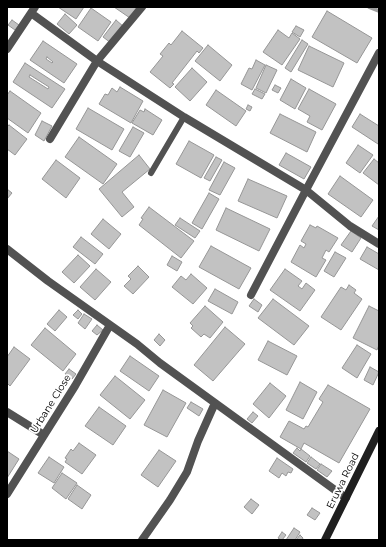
<!DOCTYPE html>
<style>
body{margin:0}
#map{position:relative;width:386px;height:547px;overflow:hidden;background:#fff;font-family:Montserrat,sans-serif}
canvas{display:block}
.frame{position:absolute;inset:0;border:8px solid #000;pointer-events:none}
</style>
<div id="map">
<canvas width="386" height="547"></canvas>
<div class="frame"></div>
</div>
<script>
const ctx = document.querySelector('canvas').getContext('2d');
ctx.lineJoin = 'round';
function poly(rows) {
  const path = new Path2D();
  for (const r of rows) {
    path.moveTo(r[0], r[1]);
    for (let i = 2; i < r.length; i += 2) path.lineTo(r[i], r[i + 1]);
  }
  return path;
}
function trace(path, color, width, dash) {
  ctx.strokeStyle = color;
  ctx.lineWidth = width;
  ctx.lineCap = dash ? 'butt' : 'round';
  ctx.setLineDash(dash || []);
  ctx.stroke(path);
}
function fillPath(path, color) {
  ctx.fillStyle = color;
  ctx.fill(path, 'evenodd');
}
function drawText(font, color, halo, rows, align = 'center') {
  ctx.font = font + ' Montserrat,sans-serif';
  ctx.lineWidth = 3.5;
  ctx.setLineDash([]);
  ctx.textBaseline = 'middle';
  ctx.strokeStyle = halo;
  ctx.fillStyle = color;
  for (const [text, x, y, turn = 0] of rows) {
    ctx.save();
    ctx.translate(x, y);
    ctx.rotate((+turn || 0) * Math.PI / 180);
    ctx.textAlign = isNaN(turn) ? turn : align;
    if (halo) ctx.strokeText(text, 0, 0);
    ctx.fillText(text, 0, 0);
    ctx.restore();
  }
}
const stream = poly([
 [369,7,379,11]
]);
const building = poly([
 [58,7,84,7,76,19,58,7],
 [114,7,137,7,130,18,114,7],
 [91,8,111,22,98,41,78,27,91,8],
 [327,11,372,38,357,63,312,37,327,11],
 [65,14,77,25,69,34,57,24,65,14],
 [12,20,19,25,15,30,8,25,12,20],
 [116,20,124,27,111,43,103,37,116,20],
 [296,26,304,30,300,37,292,32,296,26],
 [278,30,289,38,292,33,300,39,282,65,263,52,278,30],
 [182,31,203,48,199,53,197,51,172,83,174,84,170,88,150,72,163,56,160,54,169,43,171,45,182,31],
 [302,40,308,44,291,72,285,68,302,40],
 [43,41,77,64,64,83,30,60,43,41],
 [47,57,53,62,52,63,46,59,47,57],
 [208,45,232,65,220,81,195,61,208,45],
 [309,46,344,63,333,87,298,70,309,46],
 [256,60,265,65,252,90,241,84,249,68,252,69,256,60],
 [25,63,65,89,52,108,13,82,25,63],
 [30,75,49,87,48,89,29,77,30,75],
 [266,65,277,70,266,93,256,88,266,65],
 [192,68,207,82,190,101,175,87,192,68],
 [291,79,306,88,295,109,280,100,291,79],
 [275,85,281,88,278,93,272,90,275,85],
 [120,87,143,101,131,123,99,104,105,94,108,95,112,88,117,92,120,87],
 [255,89,265,94,262,99,252,94,255,89],
 [309,89,336,104,322,130,307,122,310,116,298,109,309,89],
 [216,90,246,111,236,126,206,105,216,90],
 [10,91,41,113,28,133,7,118,7,95,10,91],
 [248,105,252,107,250,111,246,109,248,105],
 [88,108,124,129,112,150,76,129,88,108],
 [145,109,162,120,153,135,132,123,140,110,144,112,145,109],
 [280,114,316,132,307,152,270,133,280,114],
 [360,114,379,126,379,143,378,144,352,127,360,114],
 [42,121,52,126,44,141,35,135,42,121],
 [9,125,27,139,15,155,7,149,7,127,9,125],
 [133,127,144,133,130,157,119,151,133,127],
 [79,137,117,164,103,184,65,157,79,137],
 [189,141,214,155,201,178,176,164,189,141],
 [358,145,373,155,360,173,346,163,358,145],
 [286,153,311,167,304,179,279,165,286,153],
 [139,155,150,169,122,192,134,207,122,217,99,189,139,155],
 [216,157,222,160,210,181,204,178,216,157],
 [374,159,379,163,379,185,363,173,374,159],
 [56,160,80,178,66,198,42,179,56,160],
 [224,162,235,168,220,195,209,190,224,162],
 [340,176,373,200,361,217,328,194,340,176],
 [248,179,287,196,277,218,238,201,248,179],
 [7,189,12,193,7,199,7,189],
 [209,193,219,199,202,229,192,223,209,193],
 [149,207,194,241,181,258,139,225,143,219,141,218,149,207],
 [226,208,270,229,259,251,216,230,226,208],
 [379,216,379,230,372,226,379,216],
 [180,218,200,231,195,238,175,225,180,218],
 [103,219,121,234,109,249,91,234,103,219],
 [310,225,316,228,317,226,338,238,329,252,326,250,322,258,326,260,316,277,291,262,300,245,304,248,306,244,301,241,310,225],
 [351,231,361,238,352,252,341,245,351,231],
 [81,237,103,254,95,264,73,247,81,237],
 [211,246,251,268,239,289,199,267,211,246],
 [367,247,379,254,379,270,360,259,367,247],
 [335,252,346,258,334,277,324,271,335,252],
 [78,255,90,266,74,283,62,272,78,255],
 [172,256,182,262,177,271,167,265,172,256],
 [138,266,149,277,133,294,124,286,131,279,128,276,138,266],
 [96,269,111,282,95,300,80,287,96,269],
 [285,269,302,281,298,286,302,289,306,283,315,290,300,311,270,290,285,269],
 [191,274,207,288,193,304,172,287,181,276,186,280,191,274],
 [349,285,356,290,354,293,362,299,341,330,321,317,341,287,346,290,349,285],
 [215,289,238,302,232,314,208,301,215,289],
 [254,299,262,305,258,312,249,306,254,299],
 [273,299,309,326,294,345,258,318,273,299],
 [205,306,223,322,210,338,204,334,201,337,191,328,193,326,190,323,205,306],
 [369,306,379,311,379,345,377,350,353,338,369,306],
 [59,310,67,317,55,331,47,324,59,310],
 [78,310,82,314,78,319,73,315,78,310],
 [84,314,92,319,85,329,78,323,84,314],
 [97,325,103,330,97,335,92,331,97,325],
 [225,327,245,344,213,381,194,365,225,327],
 [45,328,76,354,63,371,31,345,45,328],
 [159,334,165,340,160,346,154,340,159,334],
 [268,341,297,356,287,375,258,360,268,341],
 [357,345,371,354,357,378,342,368,357,345],
 [14,347,30,359,10,386,7,383,7,357,14,347],
 [130,356,159,376,149,391,120,371,130,356],
 [370,367,379,372,373,385,364,380,370,367],
 [69,369,76,374,72,379,65,374,69,369],
 [115,376,145,400,130,419,100,395,115,376],
 [300,382,317,392,303,419,286,410,300,382],
 [270,383,286,396,269,418,253,404,270,383],
 [328,385,370,409,339,463,304,443,301,449,280,437,289,421,304,429,306,426,308,427,323,402,319,399,328,385],
 [163,390,186,403,167,437,144,425,163,390],
 [191,402,203,409,199,416,187,408,191,402],
 [99,407,126,426,113,445,85,426,99,407],
 [253,412,258,416,252,423,247,419,253,412],
 [79,443,96,455,82,474,65,462,67,459,65,458,71,449,73,451,79,443],
 [297,448,300,451,301,449,310,456,306,462,293,453,297,448],
 [159,450,176,461,158,487,141,475,159,450],
 [7,451,19,459,7,478,7,451],
 [49,457,64,467,54,483,38,473,49,457],
 [311,457,320,464,316,469,307,463,311,457],
 [277,458,293,469,291,473,288,472,286,476,282,473,279,478,269,471,277,458],
 [321,464,332,471,327,477,317,470,321,464],
 [62,473,77,483,66,499,52,488,62,473],
 [77,485,91,495,82,509,68,499,77,485],
 [251,499,259,505,252,514,244,507,251,499],
 [312,508,320,513,315,520,307,515,312,508],
 [294,528,300,532,295,540,286,540,294,528],
 [282,532,286,535,282,540,281,540,278,538,282,532],
 [300,535,303,538,302,540,296,540,300,535]
]);
const service = poly([
 [151,173,184,117]
]);
const minor = poly([
 [31,13,97,61,184,117,306,190,350,226,379,244],
 [7,49,35,7],
 [50,139,97,61,142,7],
 [7,249,48,281,137,344,160,363,346,498],
 [251,295,306,190,379,53],
 [7,412,44,435],
 [7,494,75,386,110,325],
 [142,540,170,500,187,472,198,441,215,403]
]);
const secondary = poly([
 [325,540,379,431]
]);
const streetNames = [
 ["Urbane Close",51,404,-58],
 ["Eruwa Road",343,481,-64]
];
trace(stream, '#a0a0a0', 4);
fillPath(building, '#c2c2c2');
trace(building, '#969696', 1);
trace(service, '#525252', 6);
trace(minor, '#525252', 8);
trace(secondary, '#1f1f1f', 8);
drawText('10px', '#000', '#fff', streetNames);
</script>
